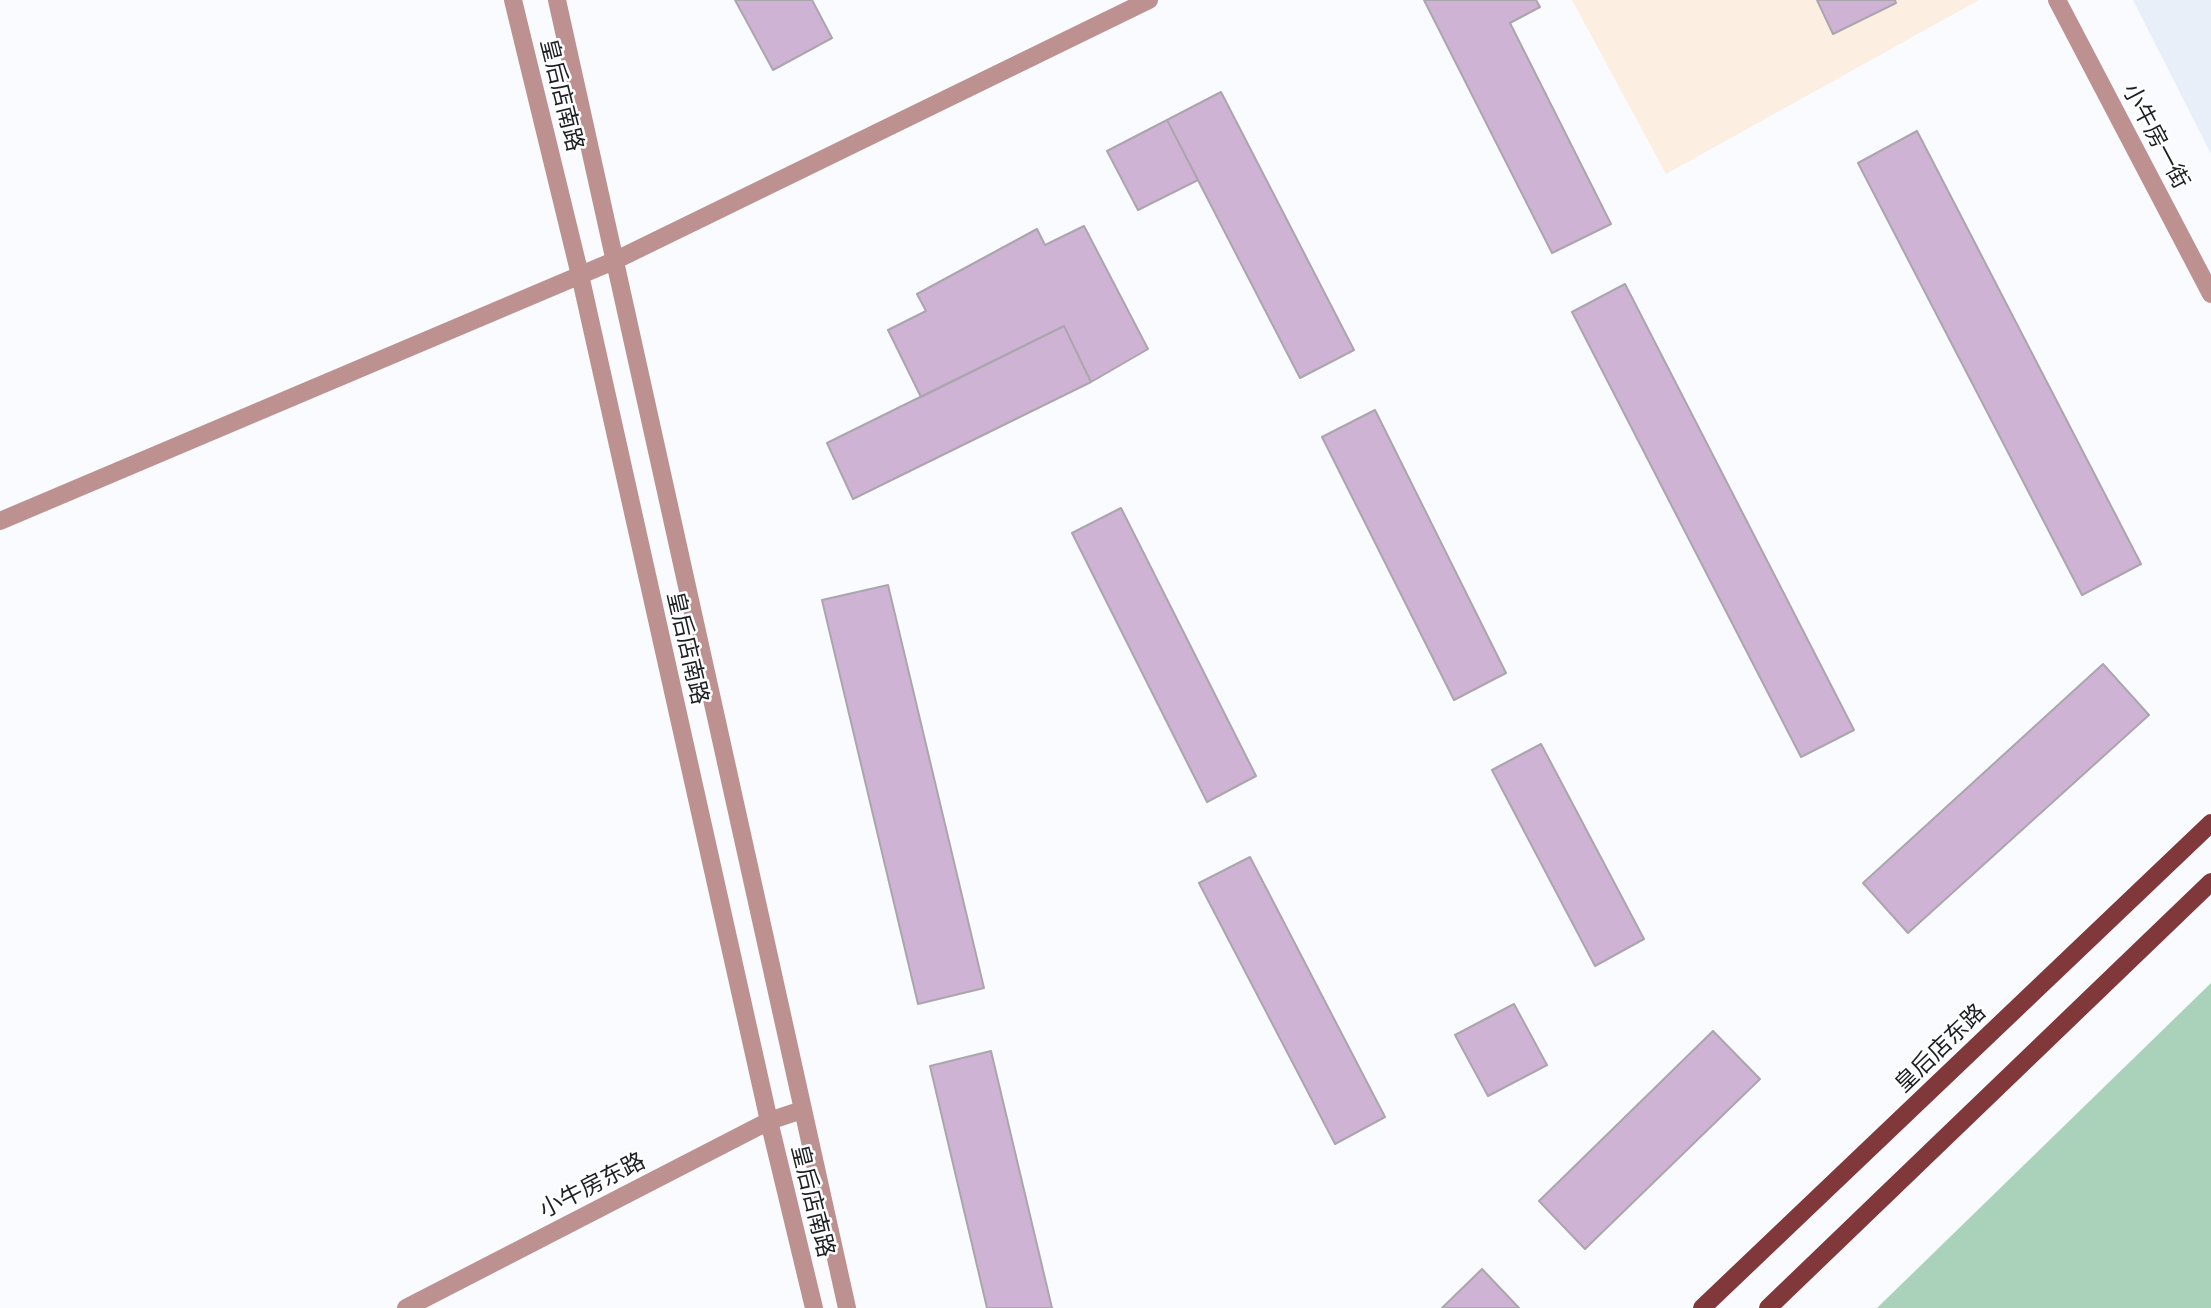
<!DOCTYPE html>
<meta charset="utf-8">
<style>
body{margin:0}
canvas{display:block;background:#f9fbfe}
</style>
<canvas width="2211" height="1308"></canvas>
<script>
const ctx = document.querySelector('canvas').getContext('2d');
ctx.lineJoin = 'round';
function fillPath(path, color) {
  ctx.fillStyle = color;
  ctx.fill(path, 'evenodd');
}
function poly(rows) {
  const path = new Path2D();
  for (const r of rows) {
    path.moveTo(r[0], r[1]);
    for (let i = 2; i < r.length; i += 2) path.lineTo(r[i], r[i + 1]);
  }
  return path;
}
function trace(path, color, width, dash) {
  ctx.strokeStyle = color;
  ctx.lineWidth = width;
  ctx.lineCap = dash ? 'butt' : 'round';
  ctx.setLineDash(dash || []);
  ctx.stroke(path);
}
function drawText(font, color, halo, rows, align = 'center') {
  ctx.font = font + ' Barlow,"Noto Sans SC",sans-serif';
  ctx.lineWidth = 5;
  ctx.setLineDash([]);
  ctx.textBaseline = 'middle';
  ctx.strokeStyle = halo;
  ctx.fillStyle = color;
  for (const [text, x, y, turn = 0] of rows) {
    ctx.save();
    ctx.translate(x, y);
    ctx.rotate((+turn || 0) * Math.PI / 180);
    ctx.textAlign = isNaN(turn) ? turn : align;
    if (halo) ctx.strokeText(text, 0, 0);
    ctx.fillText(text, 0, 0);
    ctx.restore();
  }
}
const built = poly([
 [2133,0,2211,0,2211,154]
]);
const education = poly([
 [1572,0,1979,0,1666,174]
]);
const green = poly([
 [2211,983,2211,1308,1877,1308]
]);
const building = poly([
 [735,0,812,0,832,38,773,70,735,0],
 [1424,0,1536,0,1540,7,1510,23,1611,224,1552,253,1424,0],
 [1817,0,1895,0,1896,3,1833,34,1817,0],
 [1221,92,1354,350,1300,378,1167,120,1221,92],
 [1167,120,1198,180,1138,210,1107,151,1167,120],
 [1917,131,2141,564,2082,595,1858,163,1917,131],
 [1084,226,1148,349,1091,382,1064,326,921,397,888,330,926,311,917,294,1037,229,1045,245,1084,226],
 [1625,284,1854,730,1801,757,1572,312,1625,284],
 [1064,326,1091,382,853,499,827,443,1064,326],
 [1375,410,1506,673,1454,700,1322,437,1375,410],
 [1121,508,1256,776,1207,802,1072,533,1121,508],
 [888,585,984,988,918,1004,822,600,888,585],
 [2103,664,2149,715,1908,933,1863,883,2103,664],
 [1541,744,1644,939,1595,966,1492,770,1541,744],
 [1250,857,1385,1117,1335,1144,1199,883,1250,857],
 [1514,1004,1547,1065,1488,1096,1455,1035,1514,1004],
 [1713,1031,1760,1079,1585,1249,1539,1201,1713,1031],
 [991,1051,1052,1308,987,1308,930,1066,991,1051],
 [1482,1269,1519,1308,1442,1308,1482,1269]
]);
const minor = poly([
 [513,0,580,275,769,1121,814,1308],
 [557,0,847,1308],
 [2057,0,2211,294],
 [0,521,616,260,1149,0],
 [406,1308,769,1121,802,1110]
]);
const major = poly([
 [1702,1308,2211,823],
 [1768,1308,2211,882]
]);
const streetNames = [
 ["皇后店南路",562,95,76],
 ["小牛房一街",2156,136,62],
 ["皇后店南路",688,648,77],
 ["皇后店东路",1940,1048,-44],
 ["小牛房东路",592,1185,-27],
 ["皇后店南路",813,1201,76]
];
fillPath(built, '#e9eff8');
fillPath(education, '#fceee0');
fillPath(green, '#aad2bb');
fillPath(building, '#cfb3d5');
trace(building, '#aba5ad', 2);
trace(minor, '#bc9190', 18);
trace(major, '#80383a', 18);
drawText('23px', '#1d1f22', '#fff', streetNames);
</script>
